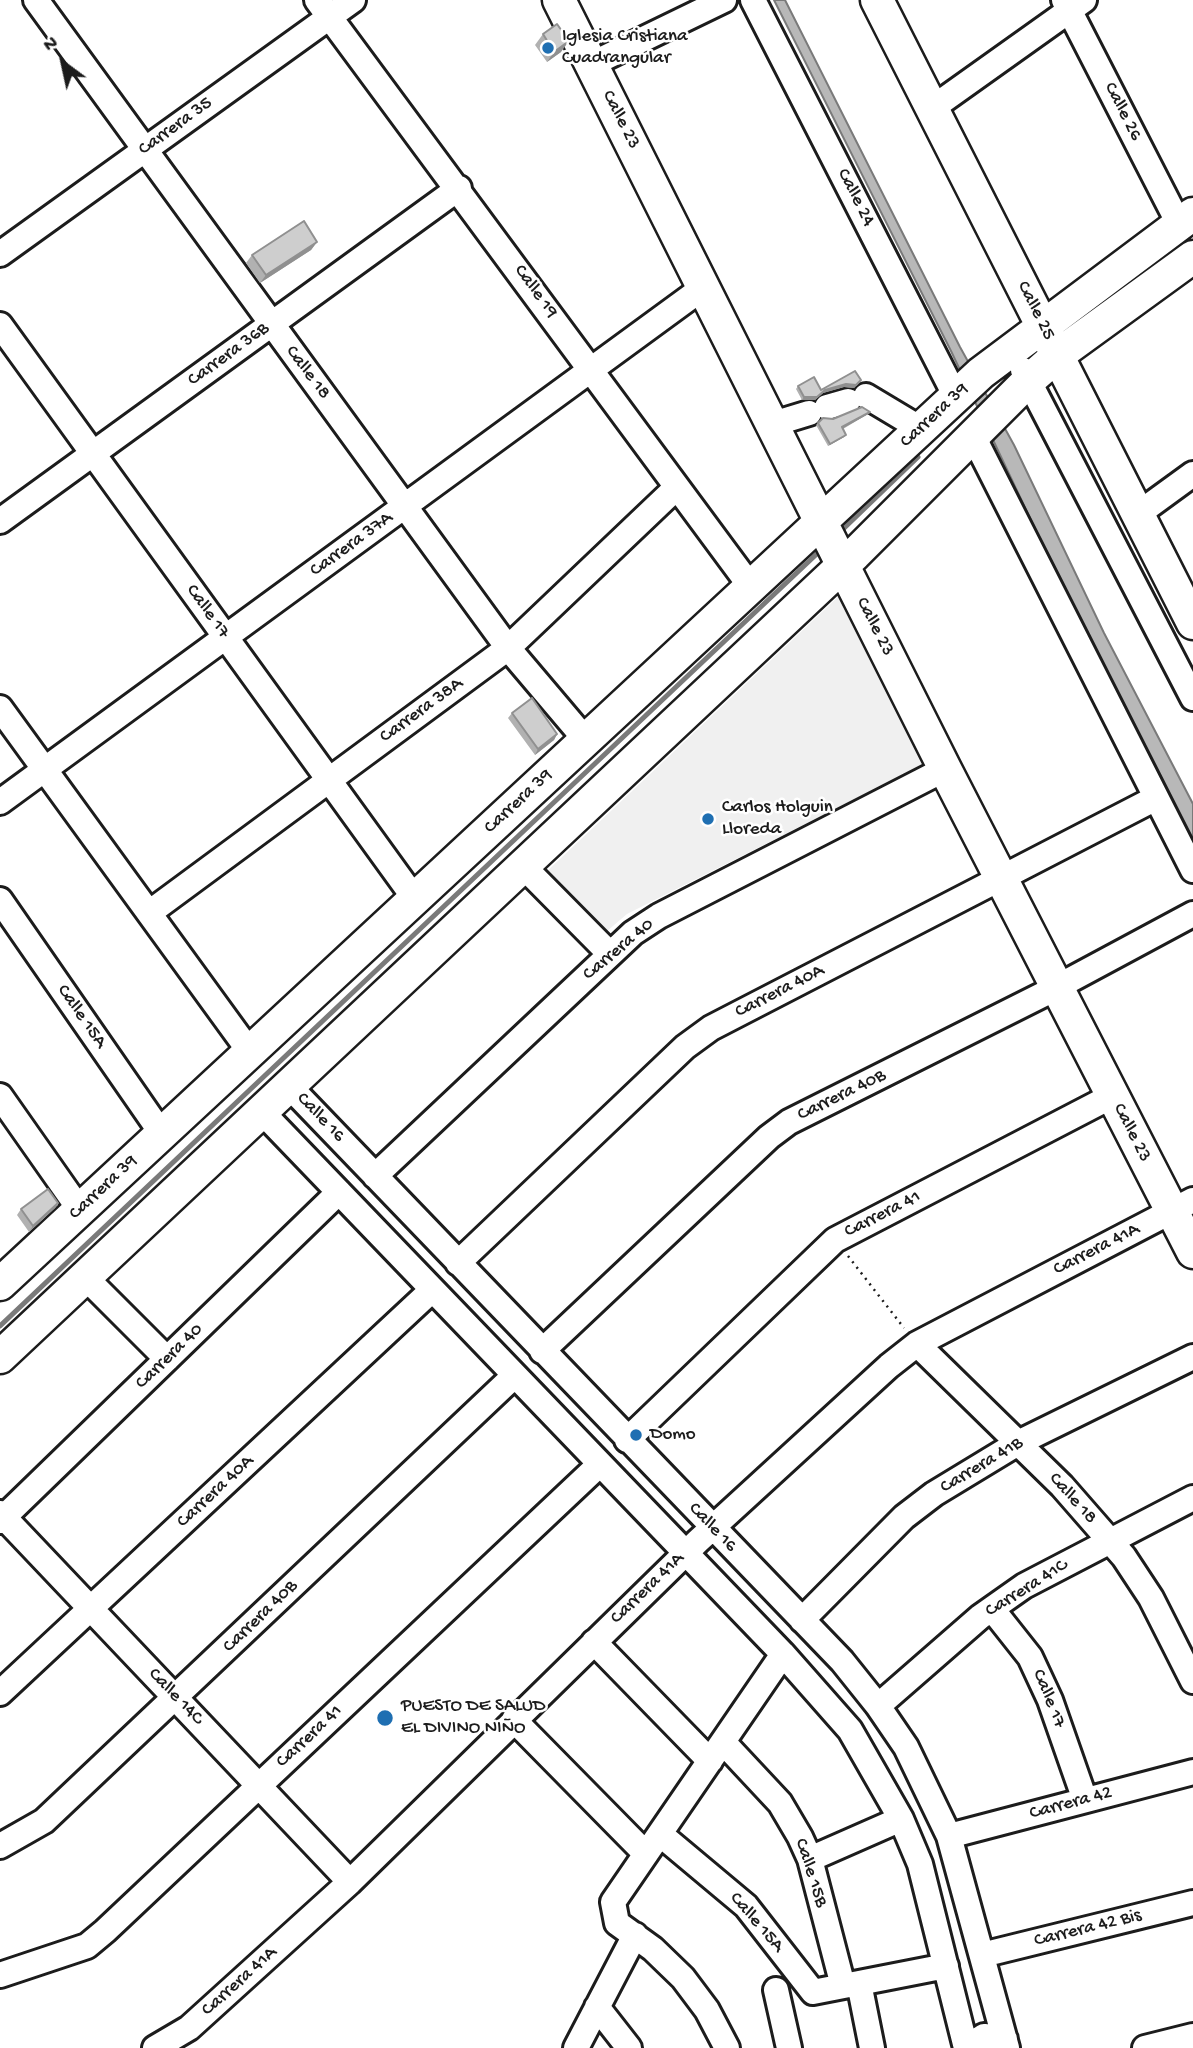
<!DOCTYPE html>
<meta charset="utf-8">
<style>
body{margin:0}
#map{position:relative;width:1193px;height:2048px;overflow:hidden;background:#fff;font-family:"Gochi Hand",sans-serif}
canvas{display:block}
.north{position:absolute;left:28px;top:28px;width:70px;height:70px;-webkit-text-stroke:5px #fff;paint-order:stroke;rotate:327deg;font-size:19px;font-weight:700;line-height:28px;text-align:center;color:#1c1c1c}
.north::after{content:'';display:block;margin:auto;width:24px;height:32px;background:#1c1c1c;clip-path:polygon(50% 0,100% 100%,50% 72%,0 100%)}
</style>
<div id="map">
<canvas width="1193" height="2048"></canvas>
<div class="north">N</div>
</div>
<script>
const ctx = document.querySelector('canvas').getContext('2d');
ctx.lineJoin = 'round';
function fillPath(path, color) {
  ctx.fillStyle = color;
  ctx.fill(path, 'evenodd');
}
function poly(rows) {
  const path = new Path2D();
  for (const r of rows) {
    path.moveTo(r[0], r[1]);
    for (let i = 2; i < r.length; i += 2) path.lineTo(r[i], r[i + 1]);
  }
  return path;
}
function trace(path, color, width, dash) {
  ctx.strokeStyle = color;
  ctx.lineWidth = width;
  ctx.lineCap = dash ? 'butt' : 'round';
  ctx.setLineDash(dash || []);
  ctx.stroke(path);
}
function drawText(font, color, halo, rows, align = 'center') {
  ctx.font = font + ' "Gochi Hand",sans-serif';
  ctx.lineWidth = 5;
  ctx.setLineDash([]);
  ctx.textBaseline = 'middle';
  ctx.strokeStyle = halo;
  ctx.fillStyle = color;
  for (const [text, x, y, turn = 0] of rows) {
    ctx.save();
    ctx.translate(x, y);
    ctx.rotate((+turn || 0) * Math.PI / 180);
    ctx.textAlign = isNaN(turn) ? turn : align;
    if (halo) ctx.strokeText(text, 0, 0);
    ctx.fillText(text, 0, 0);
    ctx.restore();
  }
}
const built = poly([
 [841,594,926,763,627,914,599,938,543,875]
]);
const water = poly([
 [774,0,785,0,960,347,1014,445,1104,633,1193,804,1193,843,1088,641,951,351,774,0]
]);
const stream = poly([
 [839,533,918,457],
 [0,1326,822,549]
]);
const path = poly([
 [848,1256,904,1328]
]);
const minor = poly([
 [36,0,508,648,585,739],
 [317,0,751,587],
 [753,0,956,397],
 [1064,0,1179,224],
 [592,64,724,0],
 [931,109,1084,0],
 [0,254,353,0],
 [0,325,415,899],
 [1023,370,1193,698],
 [866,396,921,429],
 [827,407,848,401],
 [773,424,809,413],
 [974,438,1193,870],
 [1138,514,1193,474],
 [0,521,459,188],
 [0,708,250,1052],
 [0,802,704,287],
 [523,866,610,954],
 [0,900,162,1134],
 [149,913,508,648,677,487],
 [289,1086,842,1661,878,1706,906,1747,949,1836,1007,2048],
 [0,1096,80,1210],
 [261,1111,783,1654,850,1730,901,1819,920,1864,966,2048,984,2036,1005,2039],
 [375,1176,633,933,659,916,945,769],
 [458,1263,685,1047,711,1028,1156,798],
 [85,1277,167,1359],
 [917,1344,1062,1486,1124,1557,1151,1598,1193,1681],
 [542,1351,769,1137,789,1122,1044,994,1193,914],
 [627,1440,835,1240,1112,1096],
 [0,1513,350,1882],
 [0,1521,339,1192],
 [992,1609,1030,1657,1050,1700,1085,1800],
 [802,1620,904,1517,934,1494,1018,1443,1193,1357],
 [594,1642,710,1761],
 [0,1693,432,1290],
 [878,1706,980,1617,1024,1586,1193,1498],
 [514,1720,646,1854],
 [723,1742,780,1803,800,1837,810,1859,843,1986],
 [660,1834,746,1906,813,1992,946,1966],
 [949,1836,1193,1772],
 [0,1846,44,1821,514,1376],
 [810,1859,901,1819],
 [982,1955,1193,1903],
 [0,1975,87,1946,105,1931,599,1465],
 [859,1983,872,2048],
 [776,1990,789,2048],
 [597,2007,629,2048],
 [155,2048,189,2028,350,1882,698,1541,889,1366,917,1344,1193,1200],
 [576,2048,635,1935],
 [727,2048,707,2010,683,1978,653,1949,617,1923,613,1902,783,1654],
 [1145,2048,1193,2036]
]);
const major = poly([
 [559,0,945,769,1193,1252],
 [877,0,1193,623],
 [0,1284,981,373,1193,214],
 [0,1357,855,554,1026,383,1058,355,1193,257]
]);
const wall = poly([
 [543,34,561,52,547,62,535,45],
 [317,242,311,250,260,283,246,263,252,255],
 [859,383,854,388,844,387,823,393,815,400,802,400,796,389,798,386,821,390],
 [868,414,843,429,844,437,828,446,816,425,818,423,833,419],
 [512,713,557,734,554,740,535,755,508,718],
 [58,1203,55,1208,29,1232,17,1215,21,1209]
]);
const shadedWall = poly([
 [569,41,561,52,547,62,554,52],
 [317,242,311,250,260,283,266,275],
 [861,380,854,388,844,387,823,393,815,400,802,400,804,397,825,390],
 [870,412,868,414,840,430,842,427],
 [846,435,844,437,828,446,830,444],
 [557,734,554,740,535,755,538,749],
 [58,1203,55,1208,29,1232,33,1226]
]);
const building = poly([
 [557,24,569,41,554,52,543,34,557,24],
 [304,221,317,242,266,275,252,255,304,221],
 [855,371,861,380,856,385,846,384,825,390,817,397,804,397,798,386,814,377,821,390,855,371],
 [862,407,870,412,842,427,846,435,830,444,818,423,823,418,833,419,862,407],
 [532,698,557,734,538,749,512,713,532,698],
 [48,1189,58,1203,33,1226,21,1209,48,1189]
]);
const markers = [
 [548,48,7,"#1f6fb2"],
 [708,819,7,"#1f6fb2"],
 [636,1435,7,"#1f6fb2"],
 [385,1718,9,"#1f6fb2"]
];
const poiNames = [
 ["Iglesia Cristiana",562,37],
 ["Cuadrangular",562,59],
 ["Carlos Holguin",722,808],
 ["Lloreda",722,830],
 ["Domo",650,1435],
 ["PUESTO DE SALUD",401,1707],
 ["EL DIVINO NIÑO",401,1729]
];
const streetNames = [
 ["Calle 26",1122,112,63],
 ["Calle 23",620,120,63],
 ["Carrera 35",176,127,-36],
 ["Calle 24",855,198,63],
 ["Calle 19",535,292,54],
 ["Calle 25",1035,311,63],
 ["Carrera 36B",229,355,-36],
 ["Calle 18",307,373,53],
 ["Carrera 39",935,416,-43],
 ["Carrera 37A",352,545,-36],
 ["Calle 17",207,612,54],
 ["Calle 23",874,627,63],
 ["Carrera 38A",422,711,-36],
 ["Carrera 39",519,802,-43],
 ["Carrera 40",619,950,-40],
 ["Carrera 40A",780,992,-27],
 ["Calle 15A",81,1017,55],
 ["Carrera 40B",842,1096,-26],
 ["Calle 16",320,1118,46],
 ["Calle 23",1131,1133,63],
 ["Carrera 39",104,1188,-43],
 ["Carrera 41",883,1215,-27],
 ["Carrera 41A",1097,1250,-27],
 ["Carrera 40",170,1357,-44],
 ["Carrera 41B",982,1466,-31],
 ["Carrera 40A",216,1492,-43],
 ["Calle 18",1072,1499,48],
 ["Calle 16",712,1528,46],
 ["Carrera 41A",648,1589,-44],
 ["Carrera 41C",1027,1589,-32],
 ["Carrera 40B",261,1617,-44],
 ["Calle 14C",175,1697,46],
 ["Calle 17",1048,1699,68],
 ["Carrera 41",310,1737,-43],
 ["Carrera 42",1071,1804,-15],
 ["Calle 15B",810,1873,72],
 ["Calle 15A",756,1923,49],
 ["Carrera 42 Bis",1088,1929,-14],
 ["Carrera 41A",240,1982,-42]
];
fillPath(built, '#f0f0f0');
fillPath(water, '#b8b8b8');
trace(water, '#7a7a7a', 2);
trace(stream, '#7a7a7a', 5);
trace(minor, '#1c1c1c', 30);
trace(major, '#1c1c1c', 37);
trace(path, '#1c1c1c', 2.5, [2, 5]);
trace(minor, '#fff', 24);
trace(major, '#fff', 32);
fillPath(wall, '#b1b1b1');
fillPath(shadedWall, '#909090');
fillPath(building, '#cecece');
trace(building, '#909090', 2);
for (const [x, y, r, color] of markers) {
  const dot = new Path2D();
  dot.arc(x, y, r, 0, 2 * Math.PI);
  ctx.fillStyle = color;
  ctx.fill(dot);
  trace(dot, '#fff', 2.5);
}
drawText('19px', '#1c1c1c', '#fff', poiNames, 'left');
drawText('19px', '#1c1c1c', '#fff', streetNames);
</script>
